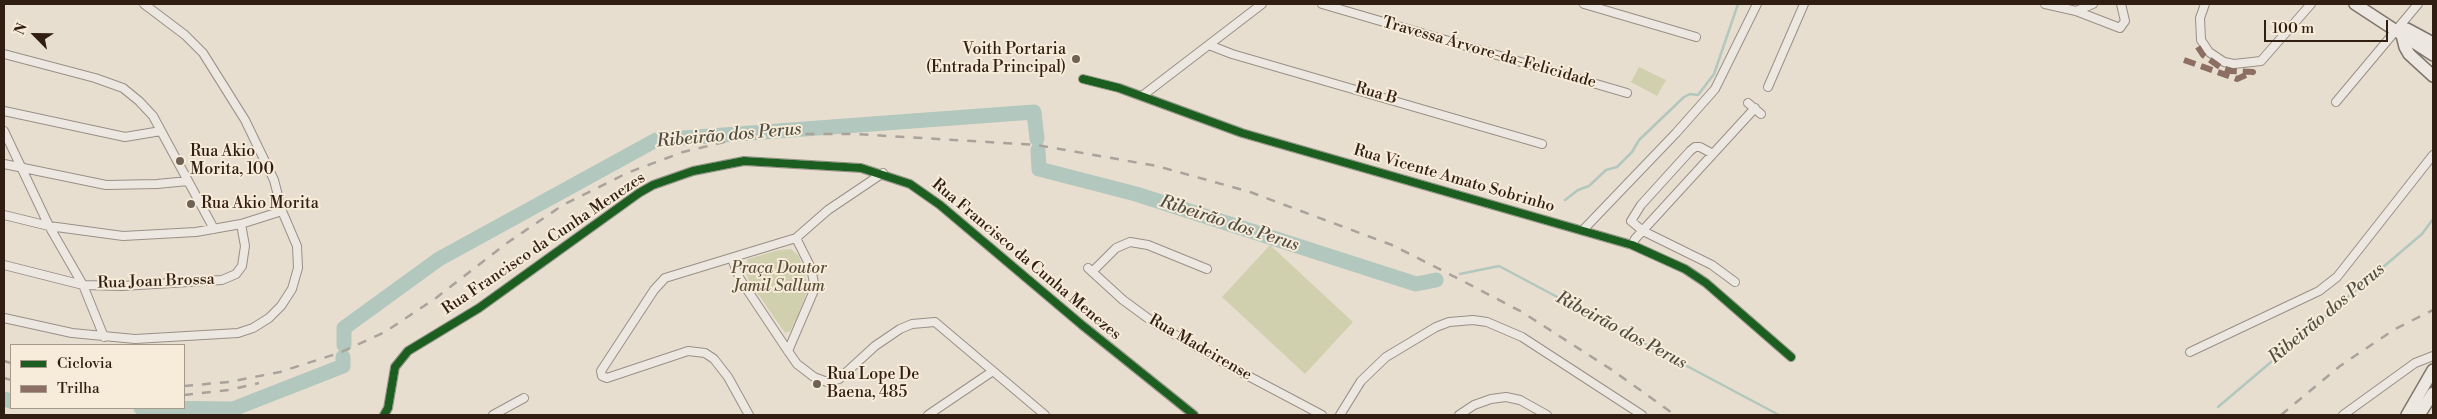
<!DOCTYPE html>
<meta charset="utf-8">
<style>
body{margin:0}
#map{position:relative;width:2437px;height:419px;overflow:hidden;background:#e8ded0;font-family:"Libre Bodoni",serif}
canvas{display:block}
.frame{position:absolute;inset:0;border:5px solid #301e13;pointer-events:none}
.legend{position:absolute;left:10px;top:344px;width:175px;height:65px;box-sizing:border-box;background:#f7ebd9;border:1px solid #a7998a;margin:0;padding:6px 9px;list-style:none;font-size:15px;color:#301e13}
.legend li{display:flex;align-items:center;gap:10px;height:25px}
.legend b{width:25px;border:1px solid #a7998a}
.north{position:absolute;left:10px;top:10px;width:50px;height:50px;-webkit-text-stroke:4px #f7ebd9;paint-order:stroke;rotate:293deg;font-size:14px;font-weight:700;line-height:20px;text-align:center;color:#301e13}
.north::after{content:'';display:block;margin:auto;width:18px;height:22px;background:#301e13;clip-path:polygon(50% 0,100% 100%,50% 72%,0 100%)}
.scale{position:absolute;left:2264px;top:20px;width:124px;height:22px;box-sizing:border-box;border:2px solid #301e13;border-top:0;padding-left:6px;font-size:15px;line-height:18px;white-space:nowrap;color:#301e13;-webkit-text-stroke:4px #f7ebd9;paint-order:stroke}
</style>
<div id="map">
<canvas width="2437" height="419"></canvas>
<div class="frame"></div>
<ul class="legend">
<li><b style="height:6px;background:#1b5e20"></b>Ciclovia</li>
<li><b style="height:6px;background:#8d6e63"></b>Trilha</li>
</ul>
<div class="north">N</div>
<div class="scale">100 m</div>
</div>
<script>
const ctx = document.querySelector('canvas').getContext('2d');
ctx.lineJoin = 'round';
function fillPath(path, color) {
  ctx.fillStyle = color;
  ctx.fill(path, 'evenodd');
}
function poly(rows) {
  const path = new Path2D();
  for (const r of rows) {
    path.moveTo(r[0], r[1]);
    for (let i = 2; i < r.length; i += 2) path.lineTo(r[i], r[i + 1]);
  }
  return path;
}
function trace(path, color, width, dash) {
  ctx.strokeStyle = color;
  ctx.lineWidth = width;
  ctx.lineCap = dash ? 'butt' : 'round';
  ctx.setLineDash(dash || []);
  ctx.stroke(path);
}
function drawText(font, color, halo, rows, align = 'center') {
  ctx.font = font + ' "Libre Bodoni",serif';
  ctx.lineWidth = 4;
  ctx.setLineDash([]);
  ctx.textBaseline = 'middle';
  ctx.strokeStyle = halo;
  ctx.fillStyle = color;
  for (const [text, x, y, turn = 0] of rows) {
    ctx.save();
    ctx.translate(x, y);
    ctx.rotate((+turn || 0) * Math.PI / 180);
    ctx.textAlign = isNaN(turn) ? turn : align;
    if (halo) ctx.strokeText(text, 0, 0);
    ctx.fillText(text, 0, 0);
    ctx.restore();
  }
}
const green = poly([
 [1639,67,1666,80,1657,96,1631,82],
 [1270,245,1353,322,1305,374,1222,297],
 [791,249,799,256,807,284,806,294,796,320,790,331,785,333,749,281,745,267,748,259,779,250]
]);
const stream = poly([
 [1565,200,1578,190,1589,186,1606,170,1617,167,1632,152,1639,140,1684,97,1690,94,1698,95,1714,74,1738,4],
 [1460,274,1499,266,1779,415],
 [2218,407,2422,234,2433,219]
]);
const river = poly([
 [1038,150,1039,169,1136,194,1416,284,1436,280],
 [344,345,344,328,439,259,656,140,1034,112,1037,139],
 [4,399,11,401],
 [141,408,233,409,343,366,343,357]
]);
const street = poly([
 [1322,4,1627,93],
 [1584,4,1696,37],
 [2045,4,2076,11,2093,4],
 [2205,4,2200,18,2201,40,2209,52,2224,62,2234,64,2261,61,2311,4],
 [2076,11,2120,28,2125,21,2121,4],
 [1209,45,1232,54,1542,144],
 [4,54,95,78,123,88,139,101,153,116,214,229],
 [1083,79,1119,88,1242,133,1632,245,1685,269,1706,283,1791,357],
 [1768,87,1804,4],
 [1142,96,1262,4],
 [2336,102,2418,4],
 [1748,103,1761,114],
 [4,111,125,137,161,131],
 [4,131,49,226,83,285,104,337],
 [1713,154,1700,147,1695,147,1690,151,1641,205,1631,221,1643,231,1712,265,1735,282],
 [4,164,106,185,157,184,188,181],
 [4,215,49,226,123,236,196,232,241,224,282,211],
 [1583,230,1676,133,1715,89,1757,4],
 [1632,245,1635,239,1755,108],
 [732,259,740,279,788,351,797,364,814,377,827,382,839,379,875,346,900,329,912,324,935,322,1045,415],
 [4,265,83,285,122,286,222,280,236,274,242,266,245,246,241,224],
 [1088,268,1123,300,1153,322,1235,369,1322,415],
 [1092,272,1116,248,1130,242,1148,245,1207,269],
 [4,318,72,333,135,339,238,333,253,328,269,318,281,306,292,289,298,268,297,246,282,211,274,180,245,120,203,53,185,35,144,4],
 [788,351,815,288,811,268,796,238],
 [2190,352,2319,291,2337,277,2433,155],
 [384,415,388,408,395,367,408,351,479,308,639,193,653,185,693,171,744,161,861,168,910,184,940,205,1082,325,1194,415],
 [493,415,524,398],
 [749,415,728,377,714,359,705,353,688,351,607,378,602,376,601,371,654,290,665,278,796,238,828,210,883,173],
 [928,415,993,371],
 [1340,415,1361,381,1386,357,1436,327,1449,322,1473,320,1487,322,1522,337,1642,415],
 [1459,415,1474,405,1491,399,1506,397,1520,400,1547,415],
 [2343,415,2415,363,2433,356]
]);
const secondary = poly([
 [2355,4,2433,55],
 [2396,31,2407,29,2433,43],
 [2402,35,2405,47,2409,54,2433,76],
 [2407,415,2433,370],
 [2419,415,2433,393]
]);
const rail = poly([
 [4,361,11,363],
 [4,378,11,380],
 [184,386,229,382,280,372,339,353,385,332,436,298,507,243,563,205,627,173,683,152,737,139,803,134,855,134,1037,145,1157,166,1250,192,1392,245,1459,279,1522,312,1612,370,1675,415],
 [184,395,229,390,259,383],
 [2281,415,2340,366,2395,329,2433,310]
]);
const quiet = poly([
 [2184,60,2237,79,2253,72,2231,71,2220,67,2203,55,2196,44]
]);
const cycleway = poly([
 [1083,79,1119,88,1242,133,1632,245,1685,269,1706,283,1791,357],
 [384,415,388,408,395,367,408,351,479,308,639,193,653,185,693,171,744,161,861,168,910,184,940,205,1082,325,1194,415]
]);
const markers = [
 [1076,59,5,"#706155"],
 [180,161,5,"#706155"],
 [191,204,5,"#706155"],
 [817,384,5,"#706155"]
];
const poiNames = [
 ["Voith Portaria",1066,50,"right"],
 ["(Entrada Principal)",1066,68,"right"],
 ["Rua Akio",190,152],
 ["Morita, 100",190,170],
 ["Rua Akio Morita",201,204],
 ["Rua Lope De",827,375],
 ["Baena, 485",827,393]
];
const streetNames = [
 ["Travessa Árvore-da-Felicidade",1489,53,16],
 ["Rua B",1376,94,16],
 ["Rua Vicente Amato Sobrinho",1454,179,16],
 ["Rua Francisco da Cunha Menezes",544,244,-34],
 ["Rua Francisco da Cunha Menezes",1026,260,40],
 ["Rua Joan Brossa",156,282,-2],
 ["Rua Madeirense",1200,348,30]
];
const parkNames = [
 ["Praça Doutor",779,269],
 ["Jamil Sallum",779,287]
];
const waterNames = [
 ["Ribeirão dos Perus",729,136,-5],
 ["Ribeirão dos Perus",1229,224,18],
 ["Ribeirão dos Perus",2327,314,-40],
 ["Ribeirão dos Perus",1621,331,28]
];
fillPath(green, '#d0cfae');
trace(stream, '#b2c7bd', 2.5);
trace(river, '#b2c7bd', 15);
trace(street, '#989087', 10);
trace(secondary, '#7e766d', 14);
trace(street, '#ece7e0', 8);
trace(secondary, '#ece7e0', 11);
trace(rail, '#a9a39c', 2.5, [9, 9]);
trace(quiet, '#8d6e63', 6, [12, 6]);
trace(cycleway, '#1b5e20', 8);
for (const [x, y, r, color] of markers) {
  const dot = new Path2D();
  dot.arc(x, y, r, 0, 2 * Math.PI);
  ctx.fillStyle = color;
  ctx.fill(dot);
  trace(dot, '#f7ebd9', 2);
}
drawText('16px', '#301e13', '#f7ebd9', poiNames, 'left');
drawText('16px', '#301e13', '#f7ebd9', streetNames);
drawText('italic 16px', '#5a4f39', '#f7ebd9', parkNames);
drawText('italic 18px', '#504e44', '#f7ebd9', waterNames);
</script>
